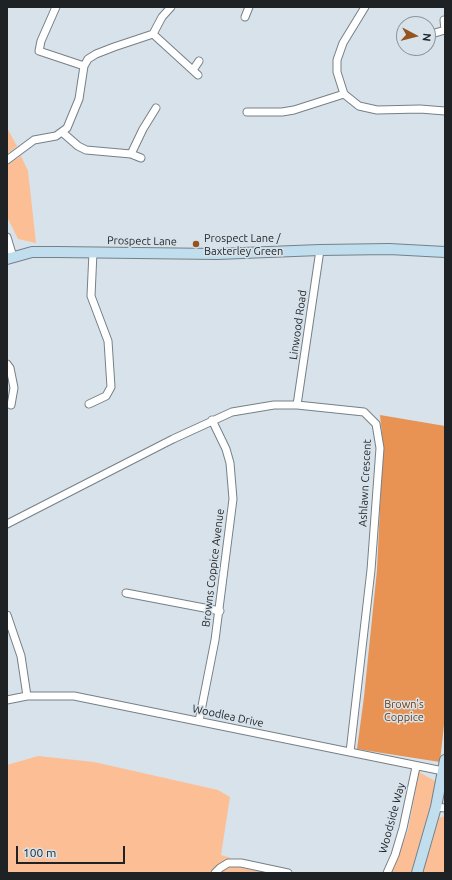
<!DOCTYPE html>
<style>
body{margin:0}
#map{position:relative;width:452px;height:880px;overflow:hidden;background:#d7e2ea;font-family:Ubuntu,sans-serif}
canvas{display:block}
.frame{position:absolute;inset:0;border:8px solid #1e2225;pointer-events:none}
.north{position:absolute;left:396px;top:16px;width:40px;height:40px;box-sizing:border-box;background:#d7e2ea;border:1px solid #8d959b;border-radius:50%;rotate:97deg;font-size:11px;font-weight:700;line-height:16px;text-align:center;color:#1e2225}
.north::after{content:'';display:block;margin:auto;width:14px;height:18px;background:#94531f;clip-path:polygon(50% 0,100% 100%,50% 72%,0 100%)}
.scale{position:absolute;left:16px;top:846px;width:109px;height:18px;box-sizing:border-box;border:2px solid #1e2225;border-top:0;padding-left:5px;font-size:12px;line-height:14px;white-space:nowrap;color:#1e2225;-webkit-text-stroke:3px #d7e2ea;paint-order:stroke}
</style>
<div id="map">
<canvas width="452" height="880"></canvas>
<div class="frame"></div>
<div class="north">N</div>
<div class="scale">100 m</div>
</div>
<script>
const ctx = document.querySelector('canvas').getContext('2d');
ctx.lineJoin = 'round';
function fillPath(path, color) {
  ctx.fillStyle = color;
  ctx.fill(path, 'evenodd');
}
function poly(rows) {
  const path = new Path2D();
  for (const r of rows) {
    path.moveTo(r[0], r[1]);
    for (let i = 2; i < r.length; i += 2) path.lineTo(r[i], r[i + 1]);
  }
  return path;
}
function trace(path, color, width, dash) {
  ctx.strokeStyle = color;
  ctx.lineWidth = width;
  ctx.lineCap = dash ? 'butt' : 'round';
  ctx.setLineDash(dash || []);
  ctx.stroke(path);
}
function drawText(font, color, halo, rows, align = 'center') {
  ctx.font = font + ' Ubuntu,sans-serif';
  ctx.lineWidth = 3;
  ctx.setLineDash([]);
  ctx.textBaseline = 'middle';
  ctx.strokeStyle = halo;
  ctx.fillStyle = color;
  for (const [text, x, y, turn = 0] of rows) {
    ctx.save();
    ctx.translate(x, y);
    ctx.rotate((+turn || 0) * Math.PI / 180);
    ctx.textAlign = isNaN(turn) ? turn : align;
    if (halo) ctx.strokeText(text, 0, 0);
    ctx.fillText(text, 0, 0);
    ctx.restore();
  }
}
const green = poly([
 [7,128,17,146,7,154],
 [21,156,28,171,36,243,18,239,7,217,7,165],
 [38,756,94,762,218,790,230,797,221,855,231,858,220,863,213,873,7,873,7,765],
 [419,772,437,782,411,873,391,873,408,830],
 [445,816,445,873,423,873,439,818],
 [233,866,266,873,219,873,225,868]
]);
const forest = poly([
 [380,415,445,426,445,715,440,762,357,749,364,697,377,570,383,444]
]);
const street = poly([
 [56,7,41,41,39,51,84,66],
 [365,7,343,43,337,60,337,72,344,94,359,106,377,110,420,109,445,111],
 [245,17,249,7],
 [444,20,445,30],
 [435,33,445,30],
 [153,34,198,75],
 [193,70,199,61],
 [247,112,282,112,294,110,344,94],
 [62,132,78,146,86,150,131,154,141,158],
 [131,154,143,129,156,108],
 [7,160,34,140,56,136,67,128,79,99,84,66,88,59,96,54,114,47,153,34,162,17,171,7],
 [7,237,13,257],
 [7,364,10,368,14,388,11,405],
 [89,404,106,396,111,387,108,341,91,296,93,252],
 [297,405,320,250],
 [7,524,173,439,232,412,274,405,297,405,364,412,376,424,380,448,371,570,350,752],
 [126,593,220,611],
 [7,615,21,656,27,696],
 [7,700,27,696,74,696,443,771],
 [199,721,215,640,233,499,230,463,226,449,212,420],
 [436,807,445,808],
 [215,873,220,868,228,863,241,863,288,873],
 [387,873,395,855,403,828,416,767]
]);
const secondary = poly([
 [7,259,32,252,57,252,217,254,320,250,389,249,445,252],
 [417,873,436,807,445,760]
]);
const markers = [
 [196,244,4,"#94531f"]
];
const poiNames = [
 ["Prospect Lane /",204,238],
 ["Baxterley Green",204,251]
];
const streetNames = [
 ["Prospect Lane",142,241,1],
 ["Linwood Road",298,325,-82],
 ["Ashlawn Crescent",365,483,-87],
 ["Browns Coppice Avenue",213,568,-83],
 ["Woodlea Drive",228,716,12],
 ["Woodside Way",392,818,-75]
];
const parkNames = [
 ["Brown's",404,704],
 ["Coppice",404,717]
];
fillPath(green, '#fcbf95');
fillPath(forest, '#e89254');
trace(street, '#768087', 9);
trace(secondary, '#768087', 12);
trace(street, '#fff', 7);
trace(secondary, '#c1deef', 10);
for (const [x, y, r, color] of markers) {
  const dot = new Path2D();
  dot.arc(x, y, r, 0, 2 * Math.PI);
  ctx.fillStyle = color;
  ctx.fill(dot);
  trace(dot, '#d7e2ea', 1.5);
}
drawText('11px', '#1e2225', '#d7e2ea', poiNames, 'left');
drawText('11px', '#1e2225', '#d7e2ea', streetNames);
drawText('11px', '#733b0b', '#d7e2ea', parkNames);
</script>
